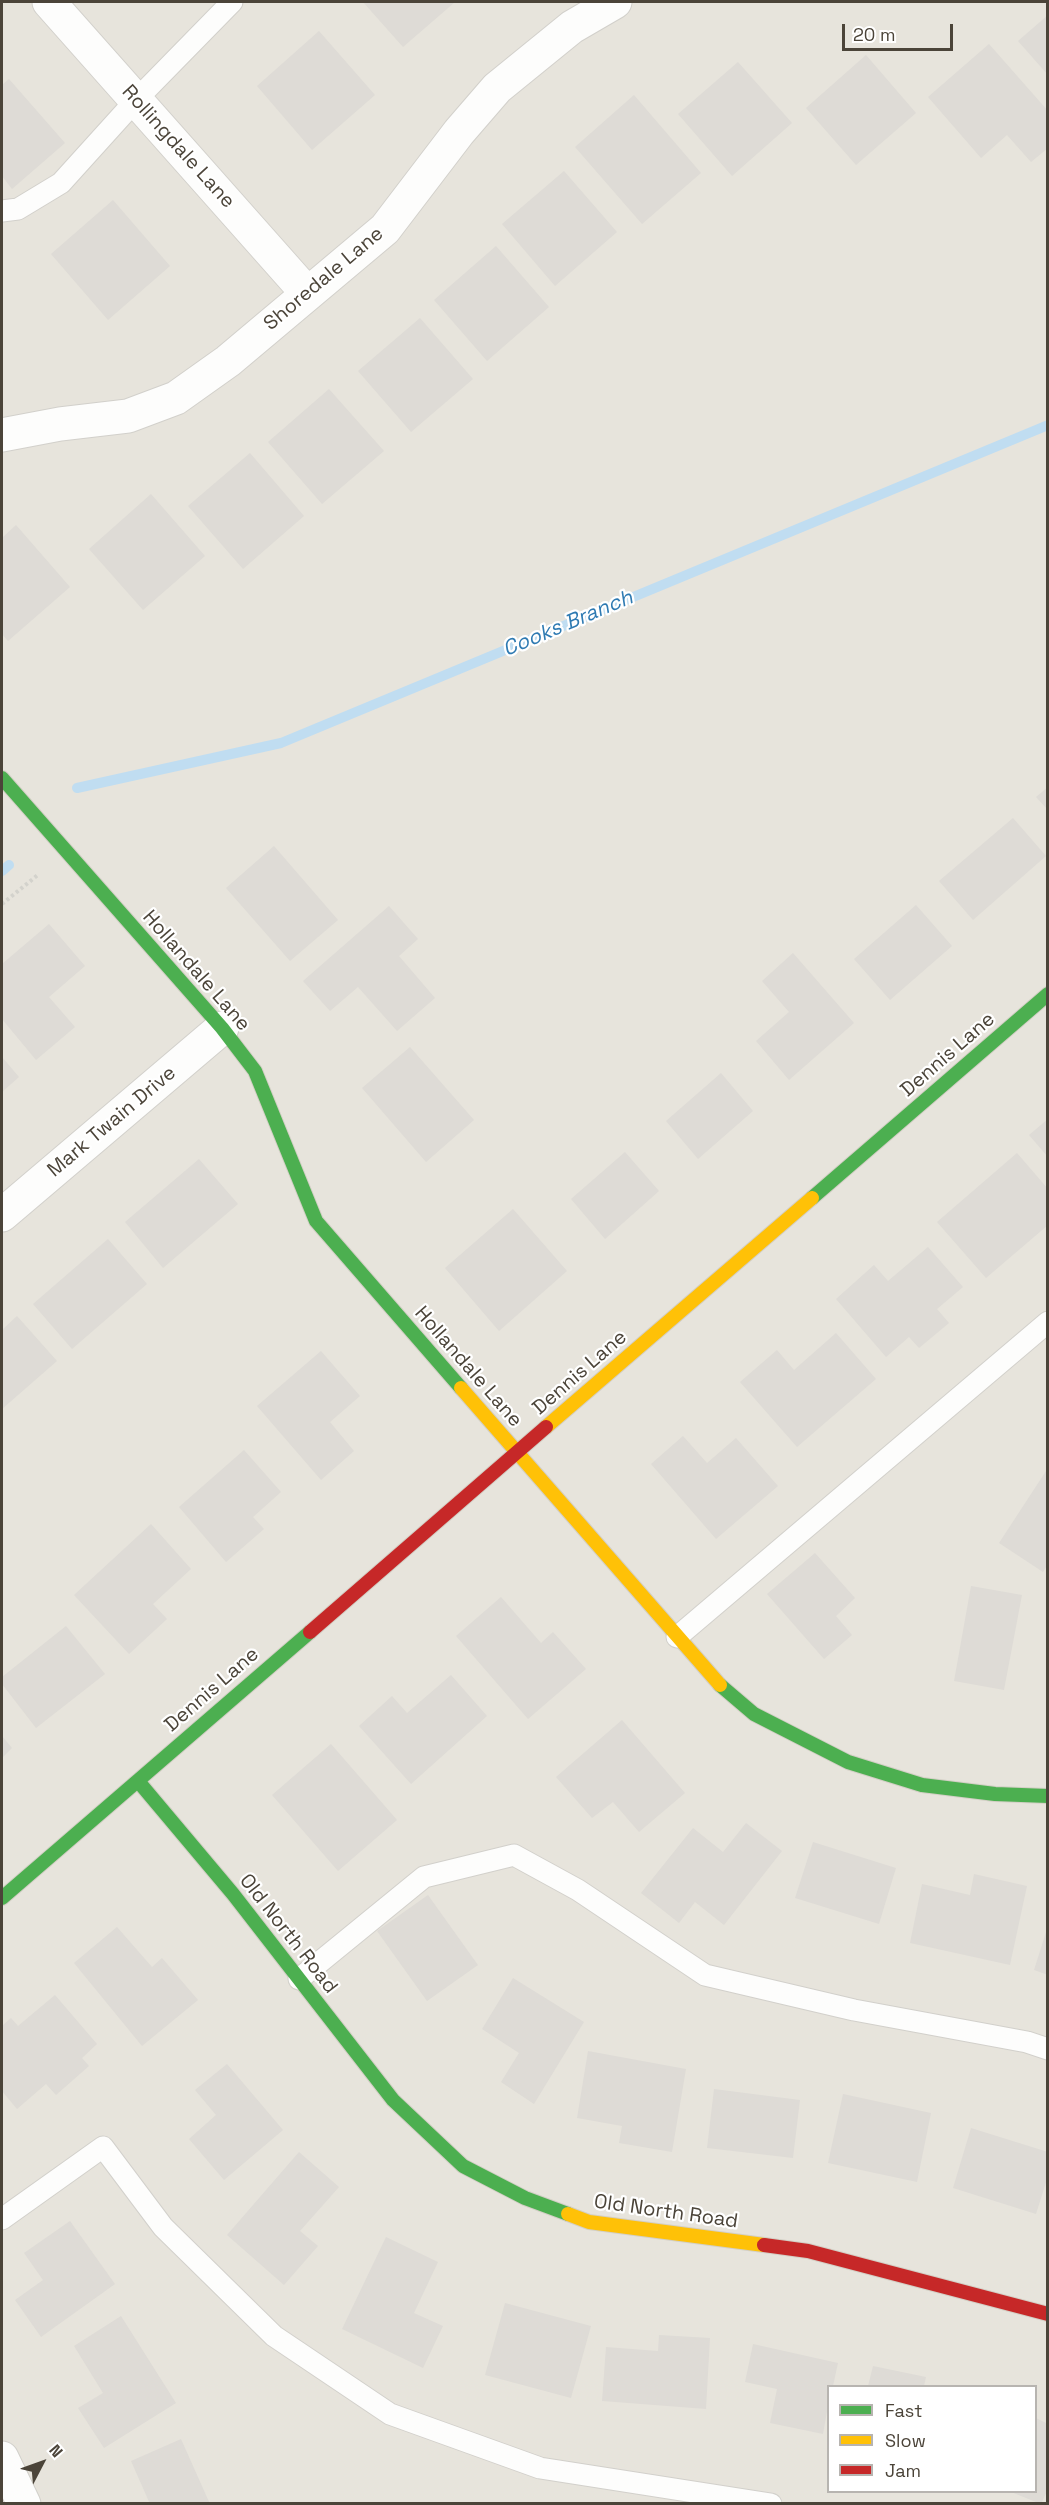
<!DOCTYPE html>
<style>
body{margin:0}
#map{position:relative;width:1049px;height:2505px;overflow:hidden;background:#f4f2ee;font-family:"Space Grotesk",sans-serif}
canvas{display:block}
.frame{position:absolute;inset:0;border:3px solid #4b4439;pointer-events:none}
.legend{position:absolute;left:827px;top:2385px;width:210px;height:108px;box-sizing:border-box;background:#fff;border:2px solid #b7b4b0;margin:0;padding:8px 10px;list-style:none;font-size:18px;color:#4b4439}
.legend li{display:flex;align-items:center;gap:12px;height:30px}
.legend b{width:30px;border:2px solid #b7b4b0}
.north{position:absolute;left:12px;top:2433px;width:60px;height:60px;-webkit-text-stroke:4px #fff;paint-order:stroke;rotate:49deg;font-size:16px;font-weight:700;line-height:24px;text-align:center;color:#4b4439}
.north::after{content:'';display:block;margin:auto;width:21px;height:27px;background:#4b4439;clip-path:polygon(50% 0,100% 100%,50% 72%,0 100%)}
.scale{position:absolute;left:842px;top:24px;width:111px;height:27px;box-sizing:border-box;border:3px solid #4b4439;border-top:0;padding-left:8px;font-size:18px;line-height:21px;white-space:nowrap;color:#4b4439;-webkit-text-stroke:4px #fff;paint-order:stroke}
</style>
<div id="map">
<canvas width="1049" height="2505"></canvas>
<div class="frame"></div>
<ul class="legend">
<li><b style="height:8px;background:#4caf50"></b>Fast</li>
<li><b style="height:8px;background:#ffc107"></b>Slow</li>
<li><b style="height:8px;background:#c62828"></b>Jam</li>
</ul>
<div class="north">N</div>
<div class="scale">20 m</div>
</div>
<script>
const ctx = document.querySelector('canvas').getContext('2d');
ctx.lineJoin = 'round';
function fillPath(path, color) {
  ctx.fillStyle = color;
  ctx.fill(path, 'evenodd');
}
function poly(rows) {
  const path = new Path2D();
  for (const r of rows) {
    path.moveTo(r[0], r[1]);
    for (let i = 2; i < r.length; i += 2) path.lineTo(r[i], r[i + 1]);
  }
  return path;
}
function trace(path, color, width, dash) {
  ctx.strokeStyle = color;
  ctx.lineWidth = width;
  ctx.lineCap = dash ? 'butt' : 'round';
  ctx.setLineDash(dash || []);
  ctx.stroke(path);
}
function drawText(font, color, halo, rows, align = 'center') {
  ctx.font = font + ' "Space Grotesk",sans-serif';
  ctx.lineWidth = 4.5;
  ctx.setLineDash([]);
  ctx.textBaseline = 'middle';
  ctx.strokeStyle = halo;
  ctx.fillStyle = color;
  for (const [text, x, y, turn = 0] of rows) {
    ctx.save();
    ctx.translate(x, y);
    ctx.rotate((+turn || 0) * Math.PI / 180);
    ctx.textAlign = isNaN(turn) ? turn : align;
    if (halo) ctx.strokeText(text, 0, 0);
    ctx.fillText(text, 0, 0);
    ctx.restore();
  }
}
const residential = poly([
 [2,2,1047,2,1047,2503,2,2504],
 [828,2386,1036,2386,1036,2492,828,2492]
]);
const stream = poly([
 [77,788,281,743,1048,425],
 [2,871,9,865]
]);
const building = poly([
 [363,2,455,2,403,47],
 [1048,15,1048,75,1018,41],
 [319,31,375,95,312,150,257,86],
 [989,44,1048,111,1048,148,1031,162,1007,135,981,158,928,97],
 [866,55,916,113,856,165,806,108],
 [738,62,792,123,732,176,678,114],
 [9,79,65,143,12,189,2,176,2,85],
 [634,95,701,173,642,224,575,147],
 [564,171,617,232,555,286,502,224],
 [113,200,170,266,108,320,51,254],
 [496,246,549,307,487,361,434,300],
 [420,318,473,379,411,432,358,371],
 [329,389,384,451,322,504,268,442],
 [250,453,304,516,243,569,188,506],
 [151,494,205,556,143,610,89,549],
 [16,525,70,587,8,641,2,634,2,538],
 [1048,787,1048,810,1036,797],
 [1013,818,1046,856,973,920,939,881],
 [274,846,338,920,290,961,226,888],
 [916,905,952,946,890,1000,854,959],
 [389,906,418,939,399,956,435,998,397,1031,358,987,330,1011,303,981],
 [49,924,85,966,49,997,75,1027,36,1060,2,1019,2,964],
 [793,953,854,1023,789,1080,756,1041,789,1012,762,981],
 [410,1047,474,1120,426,1162,362,1088],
 [2,1057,19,1077,2,1092],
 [721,1073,753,1111,698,1159,666,1121],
 [1048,1119,1048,1157,1029,1135],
 [625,1152,659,1191,605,1239,571,1199],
 [1017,1153,1048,1189,1048,1225,986,1278,937,1222],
 [199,1159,238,1204,163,1268,125,1222],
 [513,1209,567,1271,499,1331,445,1268],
 [108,1239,147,1284,72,1349,33,1304],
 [928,1247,963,1287,937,1309,949,1323,919,1348,909,1337,886,1357,836,1299,874,1265,888,1281],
 [17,1316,57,1361,2,1409,2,1330],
 [836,1333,876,1379,797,1447,740,1382,777,1350,794,1370],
 [321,1351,360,1396,330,1422,354,1451,321,1480,257,1406],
 [683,1436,707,1463,736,1438,778,1486,716,1539,651,1464],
 [244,1450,281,1492,253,1517,264,1529,226,1562,179,1507],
 [1048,1468,1048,1564,1043,1572,999,1543],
 [151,1524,191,1569,153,1604,167,1619,129,1654,74,1595],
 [815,1553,855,1598,836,1616,852,1635,824,1659,767,1594],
 [971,1586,1022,1595,1004,1690,954,1681],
 [501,1597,541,1643,553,1632,586,1669,528,1719,456,1636],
 [66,1626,105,1674,36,1728,2,1684,2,1677],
 [451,1675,487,1716,411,1784,359,1726,392,1696,407,1713],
 [622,1720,685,1793,639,1832,613,1802,592,1818,556,1777],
 [2,1736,12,1748,2,1758],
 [331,1744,397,1820,338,1871,272,1795],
 [746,1823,782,1851,724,1925,695,1902,679,1923,641,1893,693,1828,723,1852],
 [813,1842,896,1868,879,1924,795,1898],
 [974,1874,1027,1886,1010,1965,910,1943,922,1884,970,1895],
 [428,1895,478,1965,427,2001,377,1931],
 [117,1927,152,1967,162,1958,198,2000,142,2046,74,1963],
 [1047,1929,1048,1929,1048,1975,1034,1970],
 [513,1978,584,2022,534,2104,501,2082,519,2053,482,2029],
 [55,1995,97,2044,82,2058,89,2066,56,2095,46,2084,17,2109,2,2091,2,2026,11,2018,18,2026],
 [588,2051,686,2069,672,2152,619,2143,622,2126,577,2118],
 [227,2064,283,2130,224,2180,189,2139,216,2115,195,2090],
 [714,2089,800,2100,793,2158,707,2148],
 [843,2094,931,2113,917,2182,828,2163],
 [971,2128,1048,2152,1048,2176,1036,2214,953,2188],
 [299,2152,339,2187,300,2231,318,2246,284,2285,227,2235],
 [70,2221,115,2284,41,2337,15,2300,43,2280,24,2253],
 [386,2237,438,2262,414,2313,443,2326,423,2368,342,2329],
 [505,2303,591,2326,571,2398,485,2375],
 [121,2316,176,2403,104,2448,78,2408,103,2393,74,2346],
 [659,2335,710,2338,706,2409,602,2401,606,2347,658,2351],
 [753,2344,838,2363,833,2386,828,2386,828,2406,823,2434,770,2423,777,2389,745,2382],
 [873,2366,926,2377,924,2386,868,2386],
 [1036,2418,1048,2424,1048,2489,1041,2504,1011,2492,1036,2492],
 [181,2439,210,2504,150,2504,131,2461]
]);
const path = poly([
 [2,904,39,874]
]);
const lane = poly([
 [2,211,18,209,61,183,136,100,232,2],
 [677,1637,1048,1322],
 [299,1979,424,1877,514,1855,578,1890,705,1975,854,2010,1027,2042,1048,2049],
 [2,2219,103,2147,163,2227,274,2336,390,2414,540,2468,771,2504]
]);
const street = poly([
 [49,2,307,293],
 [2,435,60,424,128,416,176,398,228,361,385,229,459,132,497,88,572,27,615,2],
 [2,1215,222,1028],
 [2,2458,24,2504]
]);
const fast = poly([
 [2,778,222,1028,255,1071,316,1221,461,1388],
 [812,1198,1048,994],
 [720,1685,754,1714,848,1762,922,1785,995,1794,1048,1796],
 [138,1781,233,1894,393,2100,463,2166,525,2198,568,2214],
 [2,1898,310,1632]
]);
const slow = poly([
 [461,1388,720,1685],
 [546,1427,812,1198],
 [568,2214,589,2222,764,2245]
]);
const jam = poly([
 [310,1632,546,1427],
 [764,2245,808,2251,1048,2314]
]);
const streetNames = [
 ["Rollingdale Lane",178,147,48],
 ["Shoredale Lane",324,279,-40],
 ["Hollandale Lane",196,971,49],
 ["Dennis Lane",948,1055,-41],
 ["Mark Twain Drive",112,1122,-40],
 ["Hollandale Lane",468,1367,49],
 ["Dennis Lane",580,1373,-41],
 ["Dennis Lane",212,1690,-41],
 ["Old North Road",288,1934,52],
 ["Old North Road",666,2212,8]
];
const waterNames = [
 ["Cooks Branch",568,624,-23]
];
fillPath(residential, '#e7e4dc');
trace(stream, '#c0ddf1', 10);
fillPath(building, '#dedbd6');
trace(lane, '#d2d0cb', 23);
trace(street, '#d2d0cb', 35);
trace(fast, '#d3cfc5', 16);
trace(slow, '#d3cfc5', 16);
trace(jam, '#d3cfc5', 16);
trace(path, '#d3d2cc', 4, [3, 3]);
trace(lane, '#fdfdfc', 21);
trace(street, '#fdfdfc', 33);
trace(fast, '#4caf50', 14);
trace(slow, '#ffc107', 14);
trace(jam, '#c62828', 14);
drawText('20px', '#4b4439', '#fff', streetNames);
drawText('italic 21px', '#2e7ab2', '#fff', waterNames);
</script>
